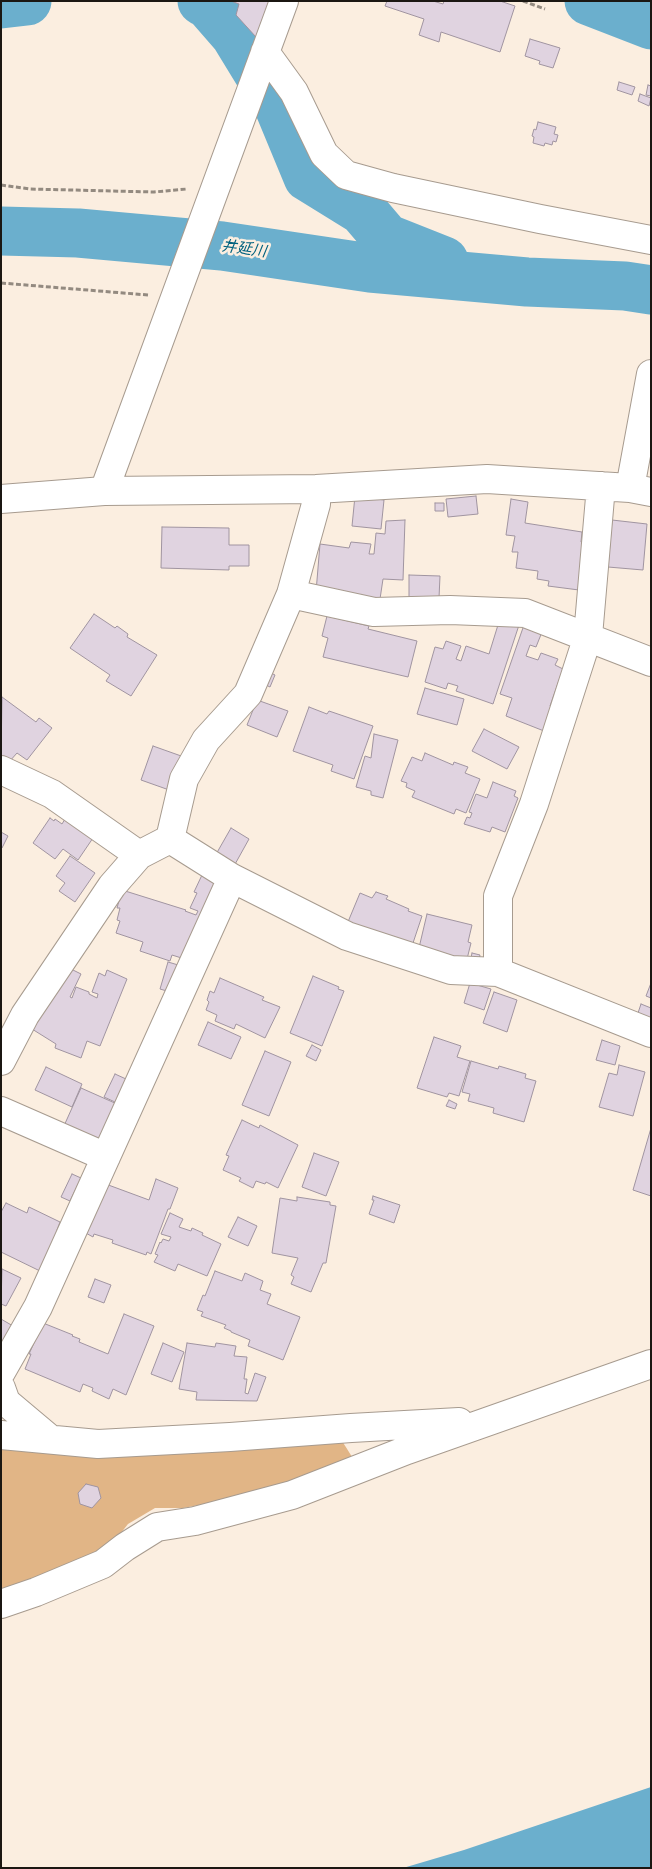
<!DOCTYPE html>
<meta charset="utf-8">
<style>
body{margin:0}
#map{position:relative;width:652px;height:1869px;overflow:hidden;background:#fbeee0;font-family:"Roboto Serif",serif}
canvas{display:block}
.frame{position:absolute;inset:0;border:2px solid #1b1712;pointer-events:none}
</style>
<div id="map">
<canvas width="652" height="1869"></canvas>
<div class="frame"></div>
</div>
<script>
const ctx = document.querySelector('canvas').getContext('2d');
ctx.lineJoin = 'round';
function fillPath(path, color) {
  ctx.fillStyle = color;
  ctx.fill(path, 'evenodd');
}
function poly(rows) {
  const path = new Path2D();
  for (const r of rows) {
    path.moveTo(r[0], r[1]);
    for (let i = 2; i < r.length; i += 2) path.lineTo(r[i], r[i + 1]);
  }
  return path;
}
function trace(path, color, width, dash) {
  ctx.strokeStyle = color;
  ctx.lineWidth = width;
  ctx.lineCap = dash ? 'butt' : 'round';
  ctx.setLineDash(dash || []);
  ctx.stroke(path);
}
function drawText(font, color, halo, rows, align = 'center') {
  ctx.font = font + ' "Roboto Serif","Noto Sans JP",serif';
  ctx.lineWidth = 5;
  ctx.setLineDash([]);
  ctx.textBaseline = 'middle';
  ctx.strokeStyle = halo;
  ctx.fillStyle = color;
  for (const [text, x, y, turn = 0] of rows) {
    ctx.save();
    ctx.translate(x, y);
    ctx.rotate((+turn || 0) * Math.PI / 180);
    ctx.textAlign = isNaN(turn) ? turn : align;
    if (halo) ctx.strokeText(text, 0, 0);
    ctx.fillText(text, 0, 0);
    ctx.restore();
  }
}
const green = poly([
 [337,1433,354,1460,247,1496,183,1508,155,1508,128,1524,113,1543,69,1568,1,1592,1,1435]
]);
const water = poly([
 [651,1787,651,1868,403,1868,464,1850]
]);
const river = poly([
 [202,1,208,4,235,35,279,107,308,177,363,211,386,238,444,261],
 [589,1,651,25],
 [1,4,27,1],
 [1,231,78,233,222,246,370,268,527,282,625,286,651,290]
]);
const building = poly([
 [231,1,269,1,256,37,236,15,239,4,231,1],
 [387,1,433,1,443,4,444,1,500,1,515,6,500,52,441,32,439,42,419,35,424,19,385,6,387,1],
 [530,39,560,48,553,68,539,64,540,61,525,56,530,39],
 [619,82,635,87,632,95,617,90,619,82],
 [648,85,651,86,651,96,646,95,648,85],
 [640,94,651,98,649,106,638,101,640,94],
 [538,122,556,127,554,134,558,135,556,142,553,141,552,145,545,143,544,146,533,143,534,137,532,136,534,129,536,130,538,122],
 [355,496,384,500,381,529,352,526,355,496],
 [476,496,478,514,448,517,446,499,476,496],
 [511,499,528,502,525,523,582,532,581,542,586,543,579,590,548,586,549,581,537,579,538,571,516,568,518,552,512,552,515,536,506,535,511,499],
 [435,503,444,503,444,511,435,511,435,503],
 [405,520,403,580,383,579,380,599,316,592,320,544,349,548,351,542,371,544,369,554,374,554,376,533,385,534,386,521,405,520],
 [612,520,647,524,643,570,608,567,612,520],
 [162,527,229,528,229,545,249,545,249,566,229,566,229,570,161,568,162,527],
 [409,575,440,576,439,598,409,597,409,575],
 [502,612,520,622,493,704,456,691,458,686,448,683,446,689,425,682,435,647,443,649,446,641,461,646,456,659,461,661,466,646,489,654,502,612],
 [94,614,115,628,117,626,128,634,127,637,157,655,131,696,106,681,110,675,70,648,94,614],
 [327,616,369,626,368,629,417,641,408,677,323,657,328,638,322,636,327,616],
 [525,622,544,627,536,647,530,645,526,656,538,660,541,653,558,659,555,665,563,669,550,706,552,707,544,731,506,716,512,698,500,694,525,622],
 [269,672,275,675,270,687,264,684,269,672],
 [425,688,464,699,457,725,417,714,425,688],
 [2,697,36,722,39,718,52,728,27,760,17,753,9,762,1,756,2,697],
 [257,700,288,711,277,737,247,725,257,700],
 [309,707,327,714,329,711,373,726,354,779,331,771,333,765,293,751,309,707],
 [484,729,519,747,507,769,472,751,484,729],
 [374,734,398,740,383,798,371,795,371,791,356,787,365,756,371,758,374,734],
 [153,746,184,757,172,791,141,780,153,746],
 [425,753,453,765,454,762,468,767,465,773,480,779,466,813,456,809,454,814,412,797,415,791,406,787,407,783,401,781,412,757,422,761,425,753],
 [493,782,516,791,514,796,518,798,505,832,492,827,490,832,464,824,467,817,470,818,472,813,469,812,476,794,487,798,493,782],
 [50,818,54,821,55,819,62,824,65,819,93,838,78,860,63,849,55,859,33,843,50,818],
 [231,828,249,839,234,866,215,856,231,828],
 [1,832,8,836,2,848,1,847,1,832],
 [70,856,95,873,75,902,59,891,65,883,56,876,70,856],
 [202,875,222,884,191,961,172,955,170,961,140,951,143,942,116,933,120,921,117,920,120,908,117,908,122,890,186,910,185,911,196,915,198,911,190,908,197,893,194,892,202,875],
 [376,892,388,896,386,899,409,909,408,911,422,916,410,952,345,929,360,893,372,898,376,892],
 [427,914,472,925,468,942,471,943,466,963,418,952,427,914],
 [472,953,480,955,478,964,470,963,472,953],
 [168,962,185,967,177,994,160,989,168,962],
 [69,968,81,974,70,997,72,998,76,987,89,992,89,994,97,998,98,994,92,992,99,973,105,976,107,970,127,979,100,1046,87,1041,81,1058,55,1048,56,1044,32,1029,69,968],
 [313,976,339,987,338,989,344,991,322,1046,290,1033,313,976],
 [220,978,264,997,262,1000,280,1007,265,1038,236,1024,234,1029,215,1021,217,1015,206,1010,209,1002,207,1000,210,991,214,993,220,978],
 [470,983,491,989,484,1010,464,1003,470,983],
 [651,983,651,998,646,996,651,983],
 [494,992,517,1000,507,1032,483,1023,494,992],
 [641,1004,651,1008,651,1024,636,1019,641,1004],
 [208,1022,241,1037,231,1059,198,1045,208,1022],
 [434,1037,461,1046,457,1057,470,1061,459,1096,449,1093,447,1097,417,1088,434,1037],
 [602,1040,620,1046,615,1065,596,1060,602,1040],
 [312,1045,321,1050,316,1061,306,1056,312,1045],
 [265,1051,291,1062,269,1116,242,1105,265,1051],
 [471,1061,498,1069,499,1066,526,1074,525,1078,536,1081,524,1122,493,1113,494,1108,468,1101,470,1094,462,1092,471,1061],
 [619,1065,645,1072,633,1116,599,1107,609,1073,617,1075,619,1065],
 [46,1067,82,1084,72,1107,35,1090,46,1067],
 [115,1074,137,1084,126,1107,104,1097,115,1074],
 [81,1088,126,1108,107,1148,63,1128,81,1088],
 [449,1100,457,1104,455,1109,446,1106,449,1100],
 [242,1120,259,1128,260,1125,298,1145,278,1188,266,1182,265,1184,256,1181,253,1188,239,1181,241,1178,223,1170,229,1156,226,1155,242,1120],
 [651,1128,651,1196,633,1190,651,1128],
 [314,1153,339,1162,326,1196,302,1187,314,1153],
 [72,1174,81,1178,70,1201,61,1197,72,1174],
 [156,1179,178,1188,170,1209,168,1209,151,1254,147,1252,146,1255,112,1243,113,1240,94,1234,93,1237,84,1232,103,1183,149,1200,156,1179],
 [373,1196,400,1205,394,1223,369,1214,374,1200,372,1200,373,1196],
 [297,1197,330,1202,330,1205,336,1206,326,1263,323,1263,311,1292,291,1284,294,1277,291,1275,298,1258,272,1253,280,1198,297,1201,297,1197],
 [6,1203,27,1213,29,1207,60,1222,57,1230,60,1232,40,1271,1,1252,1,1212,6,1203],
 [170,1213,183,1219,179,1227,191,1231,192,1228,203,1233,202,1235,221,1244,207,1276,178,1264,175,1271,154,1262,158,1255,155,1254,160,1242,161,1243,163,1239,169,1241,171,1237,161,1234,170,1213],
 [238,1217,257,1226,248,1246,228,1237,238,1217],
 [2,1269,21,1278,6,1306,1,1304,2,1269],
 [215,1271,242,1281,245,1273,263,1281,260,1290,271,1294,267,1304,300,1317,283,1360,248,1346,250,1340,231,1332,231,1331,224,1328,226,1325,201,1316,203,1312,197,1310,203,1295,205,1296,215,1271],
 [95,1279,111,1285,104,1303,88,1297,95,1279],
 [124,1314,154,1326,126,1395,113,1389,109,1399,92,1391,93,1388,83,1384,80,1392,25,1369,31,1354,29,1354,43,1323,73,1335,72,1336,80,1339,79,1342,108,1354,124,1314],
 [1,1319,13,1326,1,1345,1,1319],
 [163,1343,184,1352,172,1382,151,1374,163,1343],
 [187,1343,215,1347,216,1343,236,1346,234,1356,247,1357,244,1379,247,1379,245,1393,248,1394,255,1373,266,1377,257,1401,196,1400,197,1392,179,1389,187,1343],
 [86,1484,98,1487,101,1498,92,1508,80,1504,78,1493,86,1484]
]);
const path = poly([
 [523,1,545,9],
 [1,185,30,189,154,192,187,189],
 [1,283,148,295]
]);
const minor = poly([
 [265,52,294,92,324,154,346,175,393,188,540,219,651,240],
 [630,488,651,374],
 [316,489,316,504,291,594,248,694,206,740,184,779,170,839,232,878,347,936,451,970,498,972,651,1033],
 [104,491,284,1],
 [1,499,104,491,316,489,487,479,630,488,651,492],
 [291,594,374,612,450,610,525,613,651,662],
 [1,770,52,794,139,855],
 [498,972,498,896,534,804,588,636,601,486],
 [1,1061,25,1015,112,886,139,855,170,839],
 [1,1111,106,1157],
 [1,1372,38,1307,232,878],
 [1,1388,6,1402,50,1439],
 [1,1435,98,1444,230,1437,351,1428,459,1422],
 [1,1604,36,1592,103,1564,125,1547,157,1527,195,1521,292,1495,407,1450,651,1364]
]);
const waterNames = [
 ["井延川",244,249,8]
];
fillPath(green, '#e1b586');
fillPath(water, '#6bafcd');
trace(river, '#6bafcd', 49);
fillPath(building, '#e0d3e0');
trace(building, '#a094a0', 1);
trace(minor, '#a79b8f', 30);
trace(path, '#938a80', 3, [5, 2.5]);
trace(minor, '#fff', 28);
drawText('italic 15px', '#01617e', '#fbeee0', waterNames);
</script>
